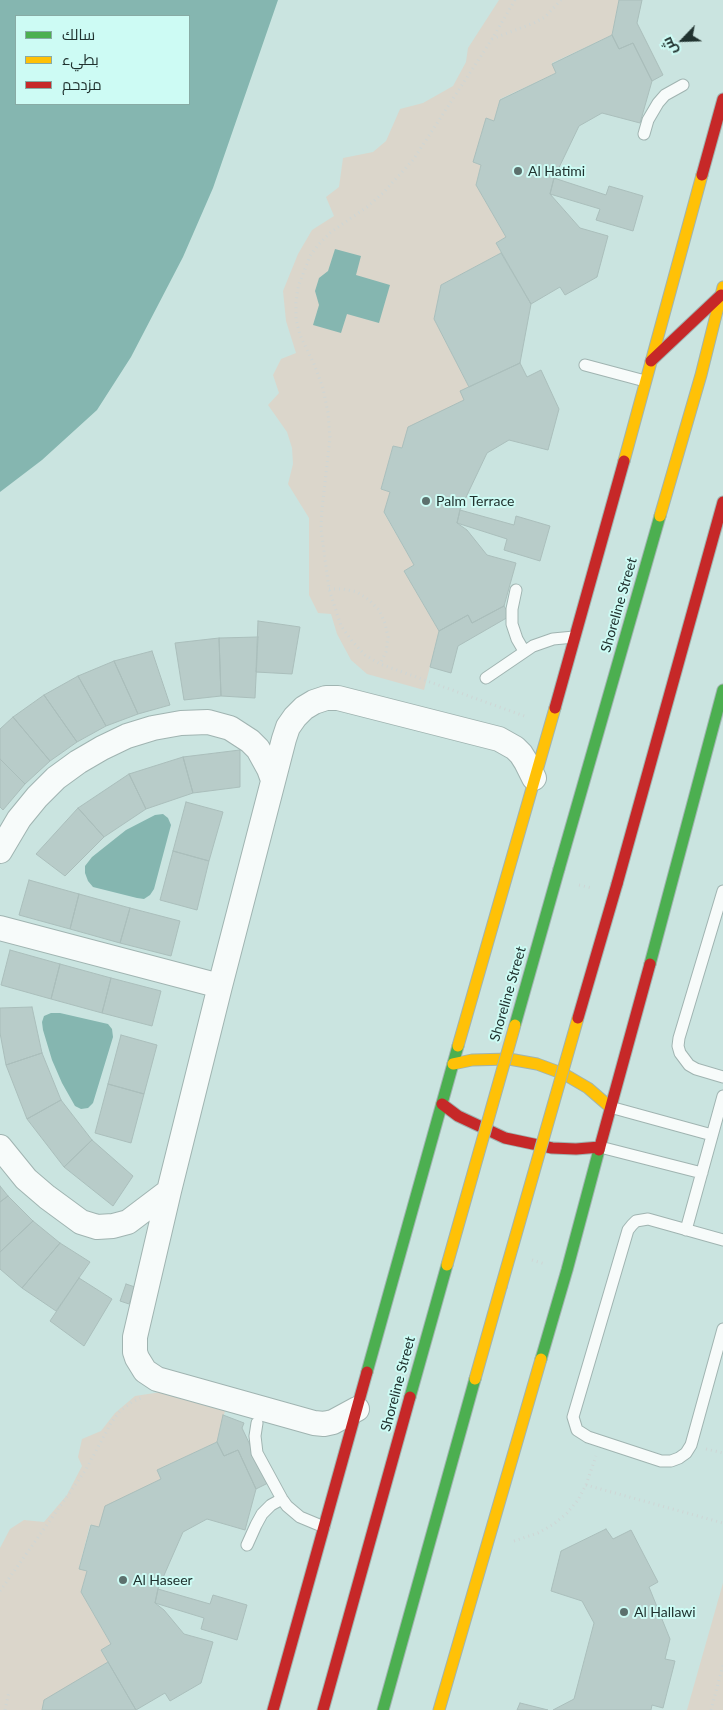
<!DOCTYPE html>
<meta charset="utf-8">
<style>
body{margin:0}
#map{position:relative;width:723px;height:1710px;overflow:hidden;background:#cae4e0;font-family:Lato,Cairo,sans-serif}
canvas{display:block}
.legend{position:absolute;left:15px;top:15px;width:175px;height:90px;box-sizing:border-box;background:#cdfbf4;border:1px solid #88aba5;margin:0;padding:6px 9px;list-style:none;font-size:15px;color:#20322f}
.legend li{display:flex;align-items:center;gap:10px;height:25px}
.legend b{width:25px;border:1px solid #88aba5}
.north{position:absolute;left:658px;top:15px;width:50px;height:50px;-webkit-text-stroke:4px #cdfbf4;paint-order:stroke;rotate:246deg;font-size:14px;font-weight:700;line-height:20px;text-align:center;color:#20322f}
.north::after{content:'';display:block;margin:auto;width:18px;height:22px;background:#20322f;clip-path:polygon(50% 0,100% 100%,50% 72%,0 100%)}
</style>
<div id="map">
<canvas width="723" height="1710"></canvas>
<ul class="legend">
<li><b style="height:6px;background:#4caf50"></b>سالك</li>
<li><b style="height:6px;background:#ffc107"></b>بطيء</li>
<li><b style="height:6px;background:#c62828"></b>مزدحم</li>
</ul>
<div class="north">ش</div>
</div>
<script>
const ctx = document.querySelector('canvas').getContext('2d');
ctx.lineJoin = 'round';
function fillPath(path, color) {
  ctx.fillStyle = color;
  ctx.fill(path, 'evenodd');
}
function poly(rows) {
  const path = new Path2D();
  for (const r of rows) {
    path.moveTo(r[0], r[1]);
    for (let i = 2; i < r.length; i += 2) path.lineTo(r[i], r[i + 1]);
  }
  return path;
}
function trace(path, color, width, dash) {
  ctx.strokeStyle = color;
  ctx.lineWidth = width;
  ctx.lineCap = dash ? 'butt' : 'round';
  ctx.setLineDash(dash || []);
  ctx.stroke(path);
}
function drawText(font, color, halo, rows, align = 'center') {
  ctx.font = font + ' Lato,sans-serif';
  ctx.lineWidth = 4;
  ctx.setLineDash([]);
  ctx.textBaseline = 'middle';
  ctx.strokeStyle = halo;
  ctx.fillStyle = color;
  for (const [text, x, y, turn = 0] of rows) {
    ctx.save();
    ctx.translate(x, y);
    ctx.rotate((+turn || 0) * Math.PI / 180);
    ctx.textAlign = isNaN(turn) ? turn : align;
    if (halo) ctx.strokeText(text, 0, 0);
    ctx.fillText(text, 0, 0);
    ctx.restore();
  }
}
const green = poly([
 [499,0,619,0,612,35,552,63,556,73,500,99,494,121,486,118,474,162,481,165,476,185,506,237,496,243,501,253,441,285,434,319,469,387,464,400,402,448,393,446,381,489,390,492,384,513,414,565,404,571,439,631,424,690,367,674,351,660,337,634,331,614,318,613,309,595,309,518,288,484,293,464,292,448,287,432,268,405,279,393,273,375,281,359,296,353,286,321,283,291,298,254,312,230,334,216,326,197,339,187,343,158,373,152,386,141,400,109,423,103,453,86,466,62,468,48],
 [174,1390,227,1403,217,1442,157,1470,161,1479,99,1527,90,1525,79,1568,87,1571,81,1592,111,1644,101,1650,108,1662,42,1710,0,1710,0,1548,10,1529,24,1520,44,1522,67,1495,82,1466,78,1457,82,1439,101,1431,115,1413,135,1396],
 [723,1583,723,1710,687,1710]
]);
const water = poly([
 [0,0,278,0,213,188,183,257,131,357,97,410,42,460,0,492],
 [16,16,189,16,189,104,16,104],
 [335,249,361,256,356,275,390,285,379,323,347,314,341,333,313,325,319,305,315,291,319,278,328,271],
 [163,814,168,818,171,825,154,889,150,895,144,899,137,898,93,887,88,881,85,873,85,866,92,857,126,830,155,815],
 [51,1013,60,1013,108,1024,112,1029,113,1037,93,1103,88,1108,81,1109,75,1106,62,1083,52,1060,43,1030,42,1022,44,1016]
]);
const building = poly([
 [619,0,642,0,637,23,663,75,652,81,633,43,619,49,612,35,619,0],
 [612,35,619,49,633,43,652,81,640,123,602,113,579,126,554,178,550,194,580,228,608,236,597,277,565,295,560,287,531,304,496,243,506,237,476,185,481,165,473,162,486,118,494,121,500,100,556,73,552,64,612,35],
 [554,178,606,195,609,186,643,196,633,231,596,220,600,209,550,194,554,178],
 [501,253,531,304,520,363,469,387,434,319,441,285,501,253],
 [520,363,527,377,541,370,559,409,548,450,509,440,487,453,460,510,457,523,467,530,487,555,516,563,504,606,472,623,468,615,439,631,404,571,414,565,384,512,390,492,381,489,393,446,402,448,408,427,464,400,460,391,520,363],
 [460,510,514,525,516,516,550,526,540,561,504,550,507,539,457,523,460,510],
 [504,606,510,616,458,646,451,673,430,667,439,631,468,615,472,623,504,606],
 [258,621,300,627,292,674,256,672,258,621],
 [258,637,255,698,221,696,219,638,258,637],
 [219,638,221,696,184,700,175,643,219,638],
 [152,651,170,705,138,714,114,661,152,651],
 [114,661,138,714,106,726,78,676,114,661],
 [78,676,106,726,77,742,44,695,78,676],
 [44,695,77,742,50,761,13,717,44,695],
 [13,717,50,761,25,784,0,759,0,729,13,717],
 [240,750,240,787,193,793,183,757,240,750],
 [183,757,193,793,146,809,129,774,183,757],
 [0,759,25,784,3,810,0,807,0,759],
 [129,774,146,809,104,837,78,808,129,774],
 [186,802,223,812,209,861,173,851,186,802],
 [78,808,104,837,65,876,36,854,78,808],
 [173,851,209,861,197,910,160,900,173,851],
 [29,880,79,894,70,929,19,915,29,880],
 [79,894,130,908,120,943,70,929,79,894],
 [130,908,180,921,171,956,120,943,130,908],
 [10,950,60,964,51,999,1,985,10,950],
 [60,964,111,978,102,1013,51,999,60,964],
 [111,978,161,991,152,1026,102,1013,111,978],
 [32,1007,42,1053,6,1065,0,1033,0,1008,32,1007],
 [121,1035,157,1045,144,1094,108,1084,121,1035],
 [42,1053,61,1100,27,1119,6,1065,42,1053],
 [108,1084,144,1094,131,1143,95,1133,108,1084],
 [61,1100,92,1140,64,1167,27,1119,61,1100],
 [92,1140,133,1176,113,1206,64,1167,92,1140],
 [0,1186,8,1196,0,1202,0,1186],
 [8,1196,33,1221,0,1252,0,1202,8,1196],
 [33,1221,60,1243,22,1288,0,1269,0,1252,33,1221],
 [60,1243,90,1262,56,1311,22,1288,60,1243],
 [79,1278,112,1299,84,1346,50,1321,79,1278],
 [126,1284,135,1287,129,1304,120,1301,126,1284],
 [223,1415,244,1423,242,1428,268,1483,256,1489,238,1450,224,1456,217,1442,223,1415],
 [217,1442,224,1456,238,1450,256,1489,245,1530,207,1519,183,1532,158,1589,155,1603,164,1610,184,1634,213,1642,201,1683,170,1701,165,1693,136,1710,101,1650,111,1644,81,1592,87,1571,79,1569,91,1525,99,1527,105,1506,161,1479,157,1470,217,1442],
 [606,1529,613,1539,631,1530,658,1582,649,1587,670,1639,665,1659,675,1661,663,1708,652,1705,651,1710,553,1710,574,1699,594,1623,582,1601,551,1591,561,1551,606,1529],
 [158,1589,210,1604,213,1595,247,1605,237,1640,201,1629,204,1618,155,1603,158,1589],
 [108,1662,136,1710,42,1710,44,1700,108,1662],
 [520,1703,548,1710,517,1710,520,1703]
]);
const path = poly([
 [515,0,492,39,413,160,383,193,367,207,331,232,319,244,310,256,298,287,296,303,296,319,300,335,314,364,323,388,328,413,330,438,322,509,321,529,329,589,341,626,352,641,365,655,380,664,527,717],
 [492,39,534,23,545,17,561,0],
 [329,589,343,589,357,592,369,600,379,610,385,623,388,637,386,652,380,664],
 [579,885,592,888],
 [532,1260,545,1264],
 [706,1449,723,1453],
 [586,1485,723,1523],
 [514,1541,538,1533,554,1524,567,1513,578,1500,586,1485,596,1456],
 [0,1591,85,1471,111,1423,120,1411,132,1402,143,1397],
 [5,1710,9,1692],
 [711,1710,723,1665]
]);
const lane = poly([
 [644,134,648,120,658,103,665,95,683,85],
 [585,365,645,381],
 [516,590,512,609,512,624,517,639,524,651],
 [486,678,533,646,553,639,574,637],
 [723,891,679,1038,678,1046,680,1053,689,1065,696,1069,723,1077],
 [610,1107,712,1135],
 [600,1147,702,1173],
 [686,1230,723,1096],
 [723,1240,648,1219,636,1221,632,1225,628,1230,573,1417,577,1430,588,1437,661,1461,671,1461,679,1458,686,1453,691,1445,723,1329],
 [257,1423,255,1436,257,1453,282,1499,287,1506,300,1517,324,1527],
 [247,1545,256,1525,262,1514,271,1505,282,1499]
]);
const street = poly([
 [0,851,19,819,37,797,56,778,78,762,102,748,127,736,153,728,181,723,208,722,230,728,250,741,258,749,269,769,273,780],
 [0,928,220,986],
 [0,1147,26,1179,47,1197,81,1222,97,1227,113,1226,128,1222,169,1191],
 [357,1409,333,1422,324,1424,314,1423,157,1379,145,1371,137,1358,135,1352,135,1337,169,1191,220,986,284,739,288,727,295,717,304,708,314,702,326,698,338,698,499,739,515,748,521,754,526,762,534,778]
]);
const fast = poly([
 [559,869,660,516],
 [650,964,723,690],
 [541,1359,567,1270,599,1150],
 [367,1372,458,1046],
 [410,1397,447,1265],
 [383,1710,475,1379]
]);
const slow = poly([
 [624,461,702,175],
 [660,516,701,375,723,287],
 [458,1046,555,708],
 [453,1064,472,1060,509,1059,537,1064,564,1074,588,1088,610,1107],
 [475,1379,501,1287],
 [439,1710,541,1359]
]);
const jam = poly([
 [702,175,723,99],
 [651,361,721,295],
 [555,708,624,461],
 [617,884,723,502],
 [442,1104,458,1116,505,1138,552,1148,576,1149,600,1147],
 [599,1150,650,964],
 [273,1710,367,1372],
 [323,1710,410,1397]
]);
const fastBridge = poly([
 [515,1025,559,869]
]);
const slowBridge = poly([
 [447,1265,515,1025],
 [501,1287,578,1018]
]);
const jamBridge = poly([
 [578,1018,617,884]
]);
const markers = [
 [518,171,5,"#5c706d"],
 [426,501,5,"#5c706d"],
 [123,1580,5,"#5c706d"],
 [624,1612,5,"#5c706d"]
];
const poiNames = [
 ["Al Hatimi",528,171],
 ["Palm Terrace",436,501],
 ["Al Haseer",133,1580],
 ["Al Hallawi",634,1612]
];
const streetNames = [
 ["Shoreline Street",619,605,-74],
 ["Shoreline Street",508,994,-74],
 ["Shoreline Street",398,1384,-75]
];
fillPath(green, '#dbd6cb');
fillPath(water, '#85b6b0');
fillPath(building, '#b8ccc9');
trace(building, '#aabebb', 1);
trace(lane, '#a0b4b1', 13);
trace(street, '#a0b4b1', 26);
trace(fast, '#a0b4b1', 13);
trace(slow, '#a0b4b1', 13);
trace(jam, '#a0b4b1', 13);
trace(path, '#ced6d5', 3, [1, 4]);
trace(lane, '#f7fbfa', 11);
trace(street, '#f7fbfa', 24);
trace(fast, '#4caf50', 11);
trace(slow, '#ffc107', 11);
trace(jam, '#c62828', 11);
trace(fastBridge, '#a0b4b1', 13, []);
trace(slowBridge, '#a0b4b1', 13, []);
trace(jamBridge, '#a0b4b1', 13, []);
trace(fastBridge, '#4caf50', 11);
trace(slowBridge, '#ffc107', 11);
trace(jamBridge, '#c62828', 11);
for (const [x, y, r, color] of markers) {
  const dot = new Path2D();
  dot.arc(x, y, r, 0, 2 * Math.PI);
  ctx.fillStyle = color;
  ctx.fill(dot);
  trace(dot, '#cdfbf4', 2);
}
drawText('14px', '#20322f', '#cdfbf4', poiNames, 'left');
drawText('14px', '#20322f', '#cdfbf4', streetNames);
</script>
